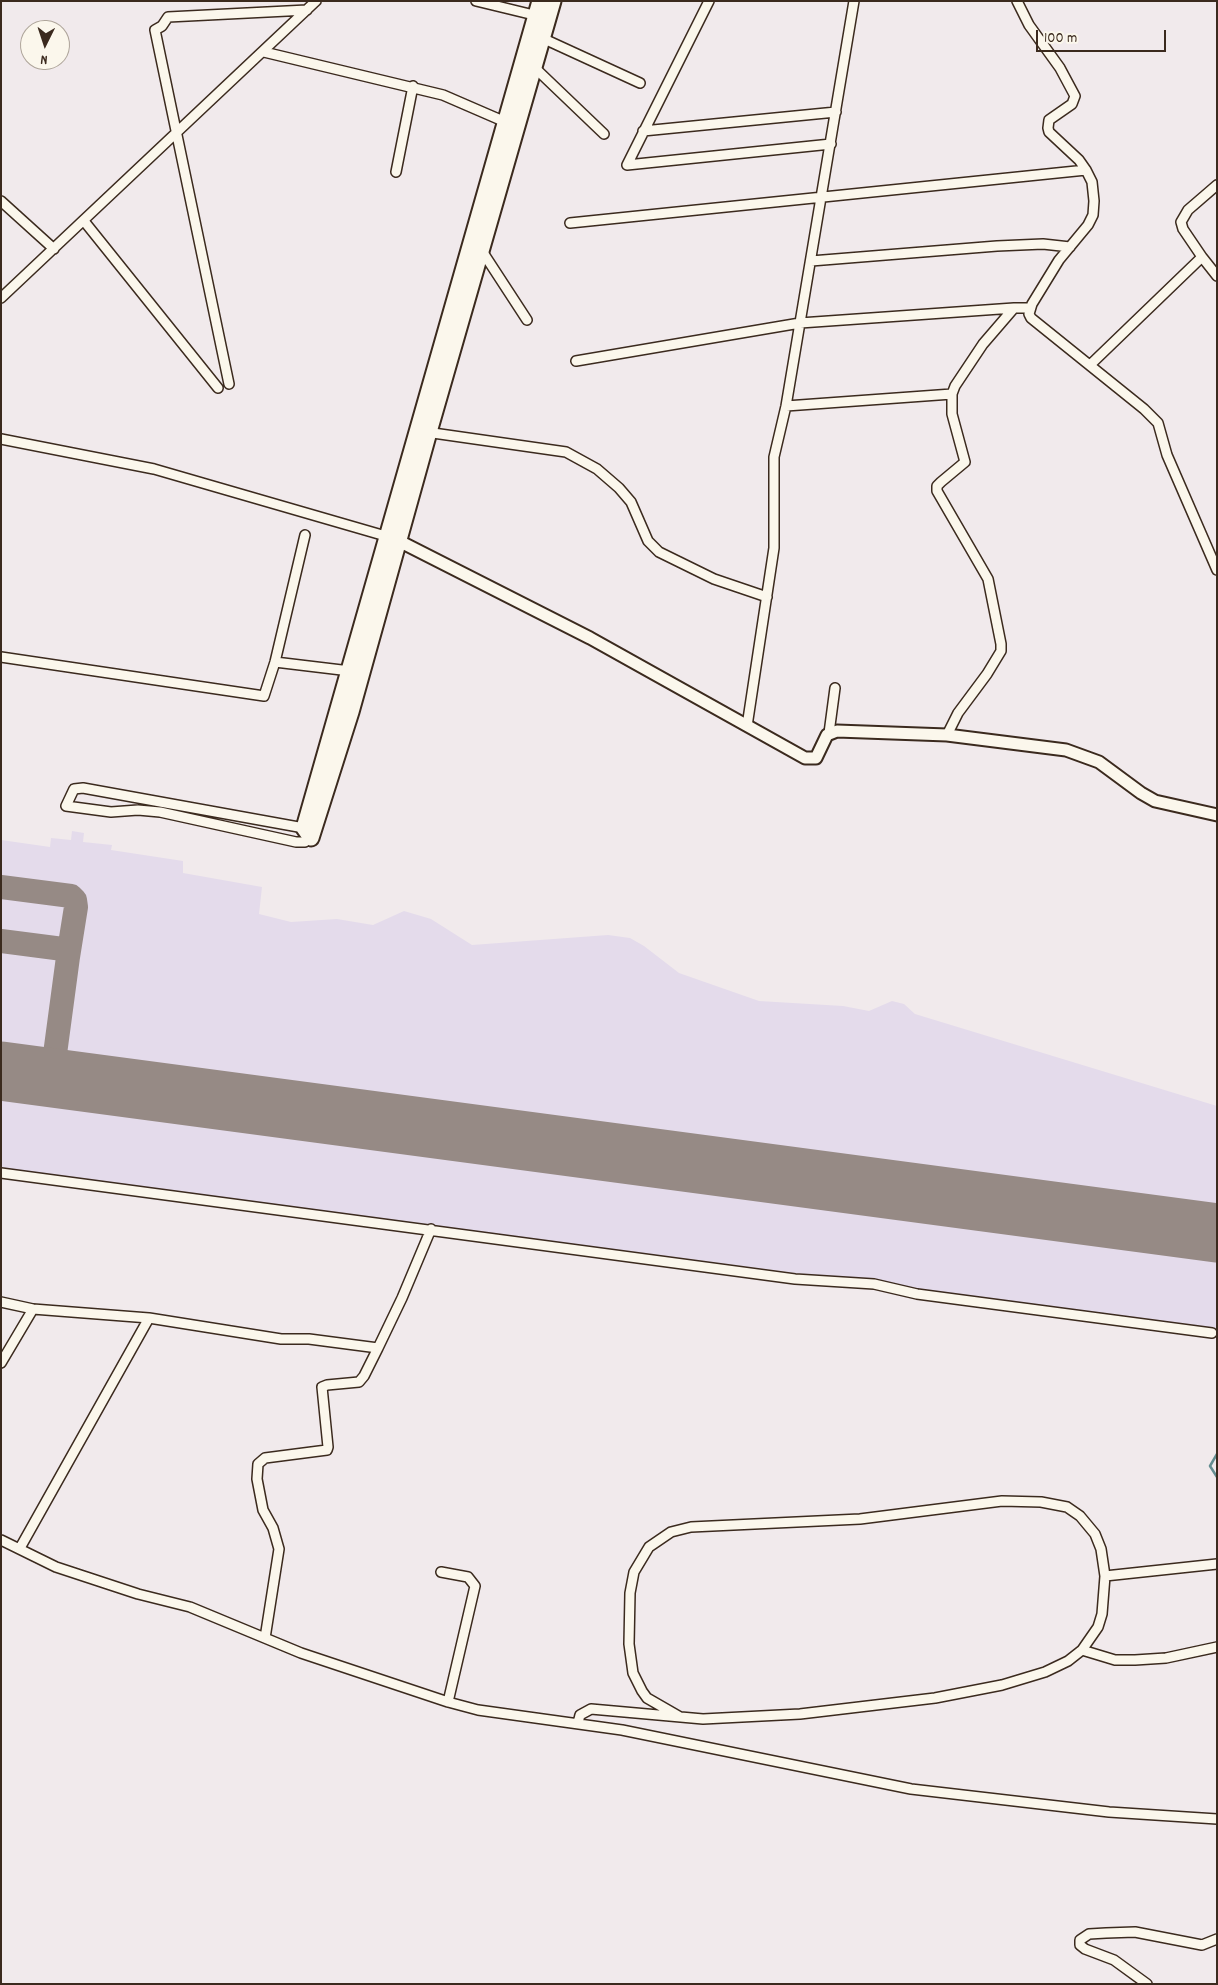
<!DOCTYPE html>
<style>
body{margin:0}
#map{position:relative;width:1218px;height:1985px;overflow:hidden;background:#f1eaec;font-family:Dekko,sans-serif}
canvas{display:block}
.frame{position:absolute;inset:0;border:2px solid #3b2a1e;pointer-events:none}
.north{position:absolute;left:20px;top:20px;width:50px;height:50px;box-sizing:border-box;background:#fbf7ec;border:1px solid #aea59a;border-radius:50%;rotate:184deg;font-size:14px;font-weight:700;line-height:20px;text-align:center;color:#3b2a1e}
.north::after{content:'';display:block;margin:auto;width:18px;height:22px;background:#3b2a1e;clip-path:polygon(50% 0,100% 100%,50% 72%,0 100%)}
.scale{position:absolute;left:1036px;top:30px;width:130px;height:22px;box-sizing:border-box;border:2px solid #3b2a1e;border-top:0;padding-left:6px;font-size:15px;line-height:18px;white-space:nowrap;color:#3b2a1e;-webkit-text-stroke:4px #fbf7ec;paint-order:stroke}
</style>
<div id="map">
<canvas width="1218" height="1985"></canvas>
<div class="frame"></div>
<div class="north">N</div>
<div class="scale">100 m</div>
</div>
<script>
const ctx = document.querySelector('canvas').getContext('2d');
ctx.lineJoin = 'round';
function fillPath(path, color) {
  ctx.fillStyle = color;
  ctx.fill(path, 'evenodd');
}
function poly(rows) {
  const path = new Path2D();
  for (const r of rows) {
    path.moveTo(r[0], r[1]);
    for (let i = 2; i < r.length; i += 2) path.lineTo(r[i], r[i + 1]);
  }
  return path;
}
function trace(path, color, width, dash) {
  ctx.strokeStyle = color;
  ctx.lineWidth = width;
  ctx.lineCap = dash ? 'butt' : 'round';
  ctx.setLineDash(dash || []);
  ctx.stroke(path);
}
const built = poly([
 [72,831,84,833,83,842,112,845,111,850,183,861,183,873,262,887,259,914,291,922,337,919,373,925,404,911,431,919,472,945,608,935,630,938,644,946,679,973,759,1001,843,1006,869,1011,892,1001,904,1004,915,1014,1217,1106,1217,1328,1,1169,1,840,50,847,51,838,71,840]
]);
const stream = poly([
 [1217,1454,1210,1466,1217,1477]
]);
const taxiway = poly([
 [1,887,71,896,75,900,76,907,68,957,63,949,1,941],
 [55,1054,64,1072,80,1081],
 [27,1074,45,1068,55,1054,68,957]
]);
const runway = poly([
 [1,1071,1217,1233]
]);
const minor = poly([
 [476,1,538,16],
 [709,1,627,165,831,144],
 [1017,1,1029,25,1060,68,1075,96,1072,104,1049,120,1048,128,1049,132,1079,160,1086,170,1092,182,1094,201,1093,215,1088,225,1059,260,1032,304,1029,314,1031,318,1144,409,1158,423,1167,455,1217,570],
 [542,38,640,83],
 [264,52,443,95,510,124],
 [534,67,604,134],
 [643,131,836,112],
 [396,172,413,86],
 [1,201,54,249],
 [84,221,218,388],
 [570,223,1086,170],
 [482,251,527,320],
 [1202,257,1217,276],
 [811,261,997,246,1043,244,1070,247],
 [1,298,316,1],
 [576,361,800,323,1014,308],
 [1090,365,1202,257,1183,229,1181,222,1188,210,1217,185],
 [229,384,155,30,162,26,168,17,307,10],
 [786,406,952,394],
 [426,432,566,452,597,469,619,488,631,502,648,541,659,552,714,579,767,597],
 [1,439,154,469,389,537],
 [1,657,264,696,275,662,305,535],
 [275,662,350,671],
 [747,726,774,548,774,457,786,406,854,1],
 [829,733,835,688],
 [947,735,958,713,987,674,1001,651,1001,644,988,579,937,491,937,486,941,482,965,462,952,414,952,394,955,386,983,344,1014,308,1030,308],
 [304,828,83,788,74,789,66,806,111,812,138,810,160,812,296,842,305,842,311,838],
 [1,1173,795,1279,874,1284,917,1294,1212,1333],
 [1,1302,33,1309,149,1318],
 [378,1348,402,1298,431,1229],
 [1,1363,33,1309],
 [1,1540,56,1567,138,1594,190,1607,301,1653,448,1702,478,1710,622,1730,911,1789,1109,1812,1217,1819],
 [20,1548,149,1318,281,1339,309,1339,378,1348,364,1376,359,1382,327,1385,322,1387,328,1447,327,1450,265,1458,258,1464,257,1479,263,1510,273,1528,279,1549,265,1638],
 [441,1572,468,1577,475,1586,448,1702],
 [1105,1576,1217,1564],
 [1082,1650,1115,1660,1135,1660,1166,1658,1217,1647],
 [578,1723,580,1715,591,1709,703,1719,800,1714,935,1698,1002,1685,1045,1672,1068,1661,1082,1650,1098,1627,1102,1614,1105,1576,1101,1549,1095,1534,1080,1516,1067,1507,1041,1502,1002,1501,860,1519,691,1527,671,1532,649,1547,634,1572,630,1593,629,1644,633,1673,642,1691,647,1698,680,1717],
 [1147,1984,1114,1960,1085,1949,1080,1945,1080,1940,1089,1934,1106,1933,1135,1932,1202,1945,1217,1939]
]);
const tertiary = poly([
 [393,538,590,638,805,758,816,758,827,735,837,731,947,735,1066,750,1099,762,1141,793,1155,801,1217,815]
]);
const trunk = poly([
 [540,1,304,828,311,838,351,712,429,432,553,1]
]);
fillPath(built, '#e4dbeb');
trace(stream, '#648d91', 2.5);
trace(taxiway, '#968a85', 24);
trace(runway, '#968a85', 59);
trace(minor, '#3b2a1e', 12);
trace(tertiary, '#3b2a1e', 15);
trace(trunk, '#3b2a1e', 19);
trace(minor, '#fbf7ec', 9);
trace(tertiary, '#fbf7ec', 11);
trace(trunk, '#fbf7ec', 15);
</script>
